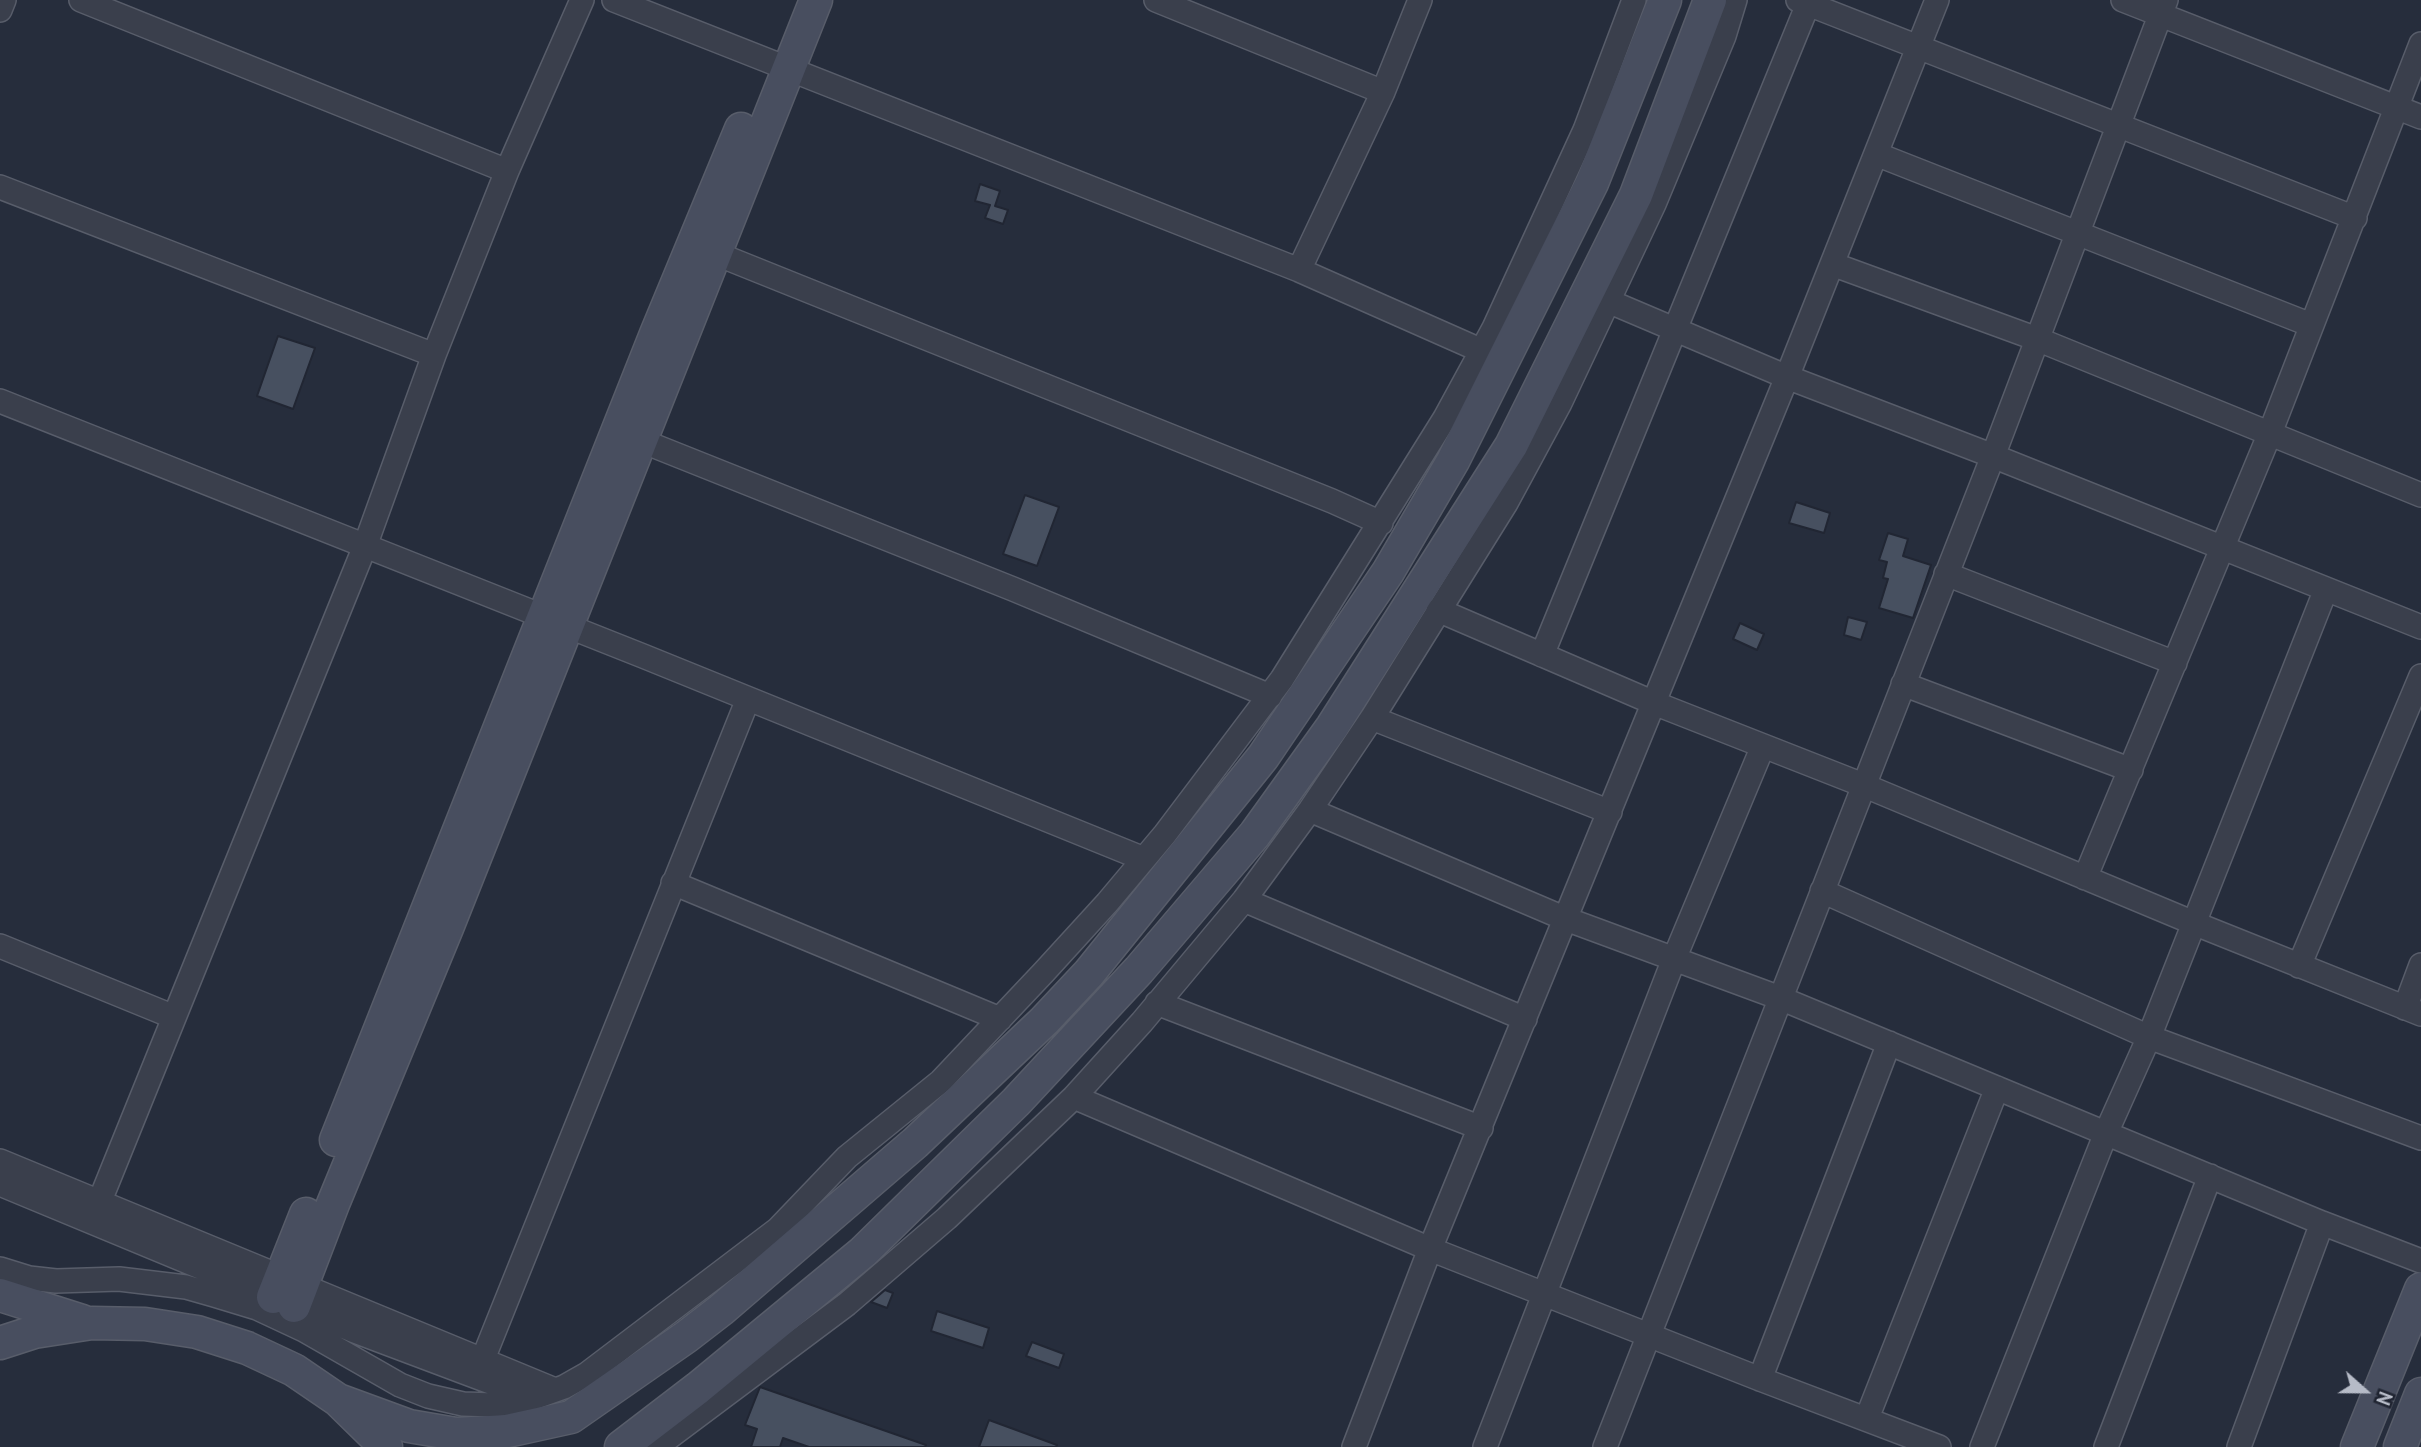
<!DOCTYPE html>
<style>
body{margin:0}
#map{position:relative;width:2421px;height:1447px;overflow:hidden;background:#262d3c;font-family:"PT Sans",sans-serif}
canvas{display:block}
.north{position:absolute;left:2330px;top:1356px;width:70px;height:70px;-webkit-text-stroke:5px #1f2431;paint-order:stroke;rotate:111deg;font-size:19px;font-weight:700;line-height:28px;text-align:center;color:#b6bbc7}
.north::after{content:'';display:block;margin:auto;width:24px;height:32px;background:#b6bbc7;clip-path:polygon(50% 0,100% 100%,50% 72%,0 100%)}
</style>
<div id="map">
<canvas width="2421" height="1447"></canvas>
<div class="north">N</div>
</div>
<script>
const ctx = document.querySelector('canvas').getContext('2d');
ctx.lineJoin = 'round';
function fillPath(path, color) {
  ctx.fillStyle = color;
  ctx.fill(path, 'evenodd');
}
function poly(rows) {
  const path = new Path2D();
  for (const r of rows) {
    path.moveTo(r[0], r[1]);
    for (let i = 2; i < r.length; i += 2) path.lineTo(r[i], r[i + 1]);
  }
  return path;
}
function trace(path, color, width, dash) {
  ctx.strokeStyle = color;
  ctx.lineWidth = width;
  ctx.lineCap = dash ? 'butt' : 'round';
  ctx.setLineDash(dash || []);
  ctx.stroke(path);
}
const building = poly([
 [980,184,1000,191,995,206,1008,210,1003,224,985,218,990,205,975,201,980,184],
 [278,336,315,348,293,409,257,396,278,336],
 [1025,495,1059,507,1037,566,1003,554,1025,495],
 [1796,502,1830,513,1824,533,1789,523,1796,502],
 [1888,533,1908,539,1903,556,1931,565,1913,618,1879,608,1888,579,1883,578,1887,562,1879,560,1888,533],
 [1848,617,1867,622,1861,640,1844,635,1848,617],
 [1740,623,1764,634,1757,650,1733,639,1740,623],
 [885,1290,893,1293,887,1308,871,1302,885,1290],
 [937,1311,989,1328,983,1348,931,1331,937,1311],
 [1032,1342,1064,1354,1059,1368,1026,1356,1032,1342],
 [760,1387,926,1445,925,1447,809,1447,783,1438,780,1447,751,1447,757,1429,745,1425,760,1387],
 [989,1420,1057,1445,1056,1447,979,1447,989,1420]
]);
const street = poly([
 [81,0,507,171],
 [614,0,1299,270,1482,351],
 [1156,0,1383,92],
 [1798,0,2355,218],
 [2123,0,2421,117],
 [0,10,4,0],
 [1876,154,2311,325],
 [0,187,434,355],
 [702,248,1332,501,1381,523],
 [1832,264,2037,339,2421,495],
 [1299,270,1383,92,1420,0],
 [1608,301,1787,377,1993,456,2421,627],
 [0,401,643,656,1144,859],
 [642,441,1013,589,1270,696],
 [1946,574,2175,663],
 [1438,610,1654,703,1863,785,2201,926,2421,1014],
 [1542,655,1808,4],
 [1903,684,2131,770],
 [1372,718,1610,812],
 [1310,810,1566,919,1780,998,2322,1223,2421,1261],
 [2085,878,2270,433,2421,44],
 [673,883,1000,1019],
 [1822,891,2149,1037,2421,1138],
 [1244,900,1525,1019],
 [0,946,174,1017],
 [2299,966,2421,676],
 [1157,1003,1481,1128],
 [2405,1008,2421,965],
 [1074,1097,1430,1249,1760,1379,1939,1447],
 [0,1161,555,1390],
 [0,1184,352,1330,533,1398],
 [99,1203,365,546,434,355,507,171,582,0],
 [0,1269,29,1278,56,1281,119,1279,186,1287,214,1295,257,1308,304,1330,400,1385,428,1396,463,1404,494,1405,522,1402,564,1387,587,1374,778,1229,847,1157,941,1081,1044,972,1107,903,1165,834,1282,679,1445,418,1494,328,1585,130,1634,0],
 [483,1359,748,699],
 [1760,1379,1889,1043],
 [1867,1418,1997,1088],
 [656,1447,847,1304,947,1218,1074,1097,1142,1022,1244,900,1310,810,1372,718,1506,503,1560,403,1654,204,1724,36,1735,0],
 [1354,1447,1430,1249,1787,377,1937,0],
 [1485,1447,1674,959,1763,746],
 [1605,1447,1993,456,2166,0],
 [1982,1447,2106,1133,2149,1037,2326,589],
 [2106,1447,2210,1176],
 [2239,1447,2322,1223]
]);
const secondary = poly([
 [336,1140,656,334,741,129],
 [0,1295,82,1321],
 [273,1297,306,1214],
 [294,1306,333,1204,447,928,816,0],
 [0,1343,34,1332,92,1323,145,1324,197,1332,247,1348,294,1370,338,1400,386,1447],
 [338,1400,409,1426,456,1434,507,1431,571,1417,686,1337,721,1310,915,1143,1044,1021,1089,973,1263,757,1388,572,1453,461,1592,183,1665,0],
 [621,1447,698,1388,863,1252,1016,1102,1139,970,1255,834,1332,727,1511,446,1636,195,1710,0],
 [2357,1447,2421,1289],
 [2400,1447,2421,1394]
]);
fillPath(building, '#475060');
trace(building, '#212633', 2);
trace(street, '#585d6a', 26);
trace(secondary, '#585d6a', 35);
trace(street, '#3a3f4c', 23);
trace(secondary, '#484e5f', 32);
</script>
